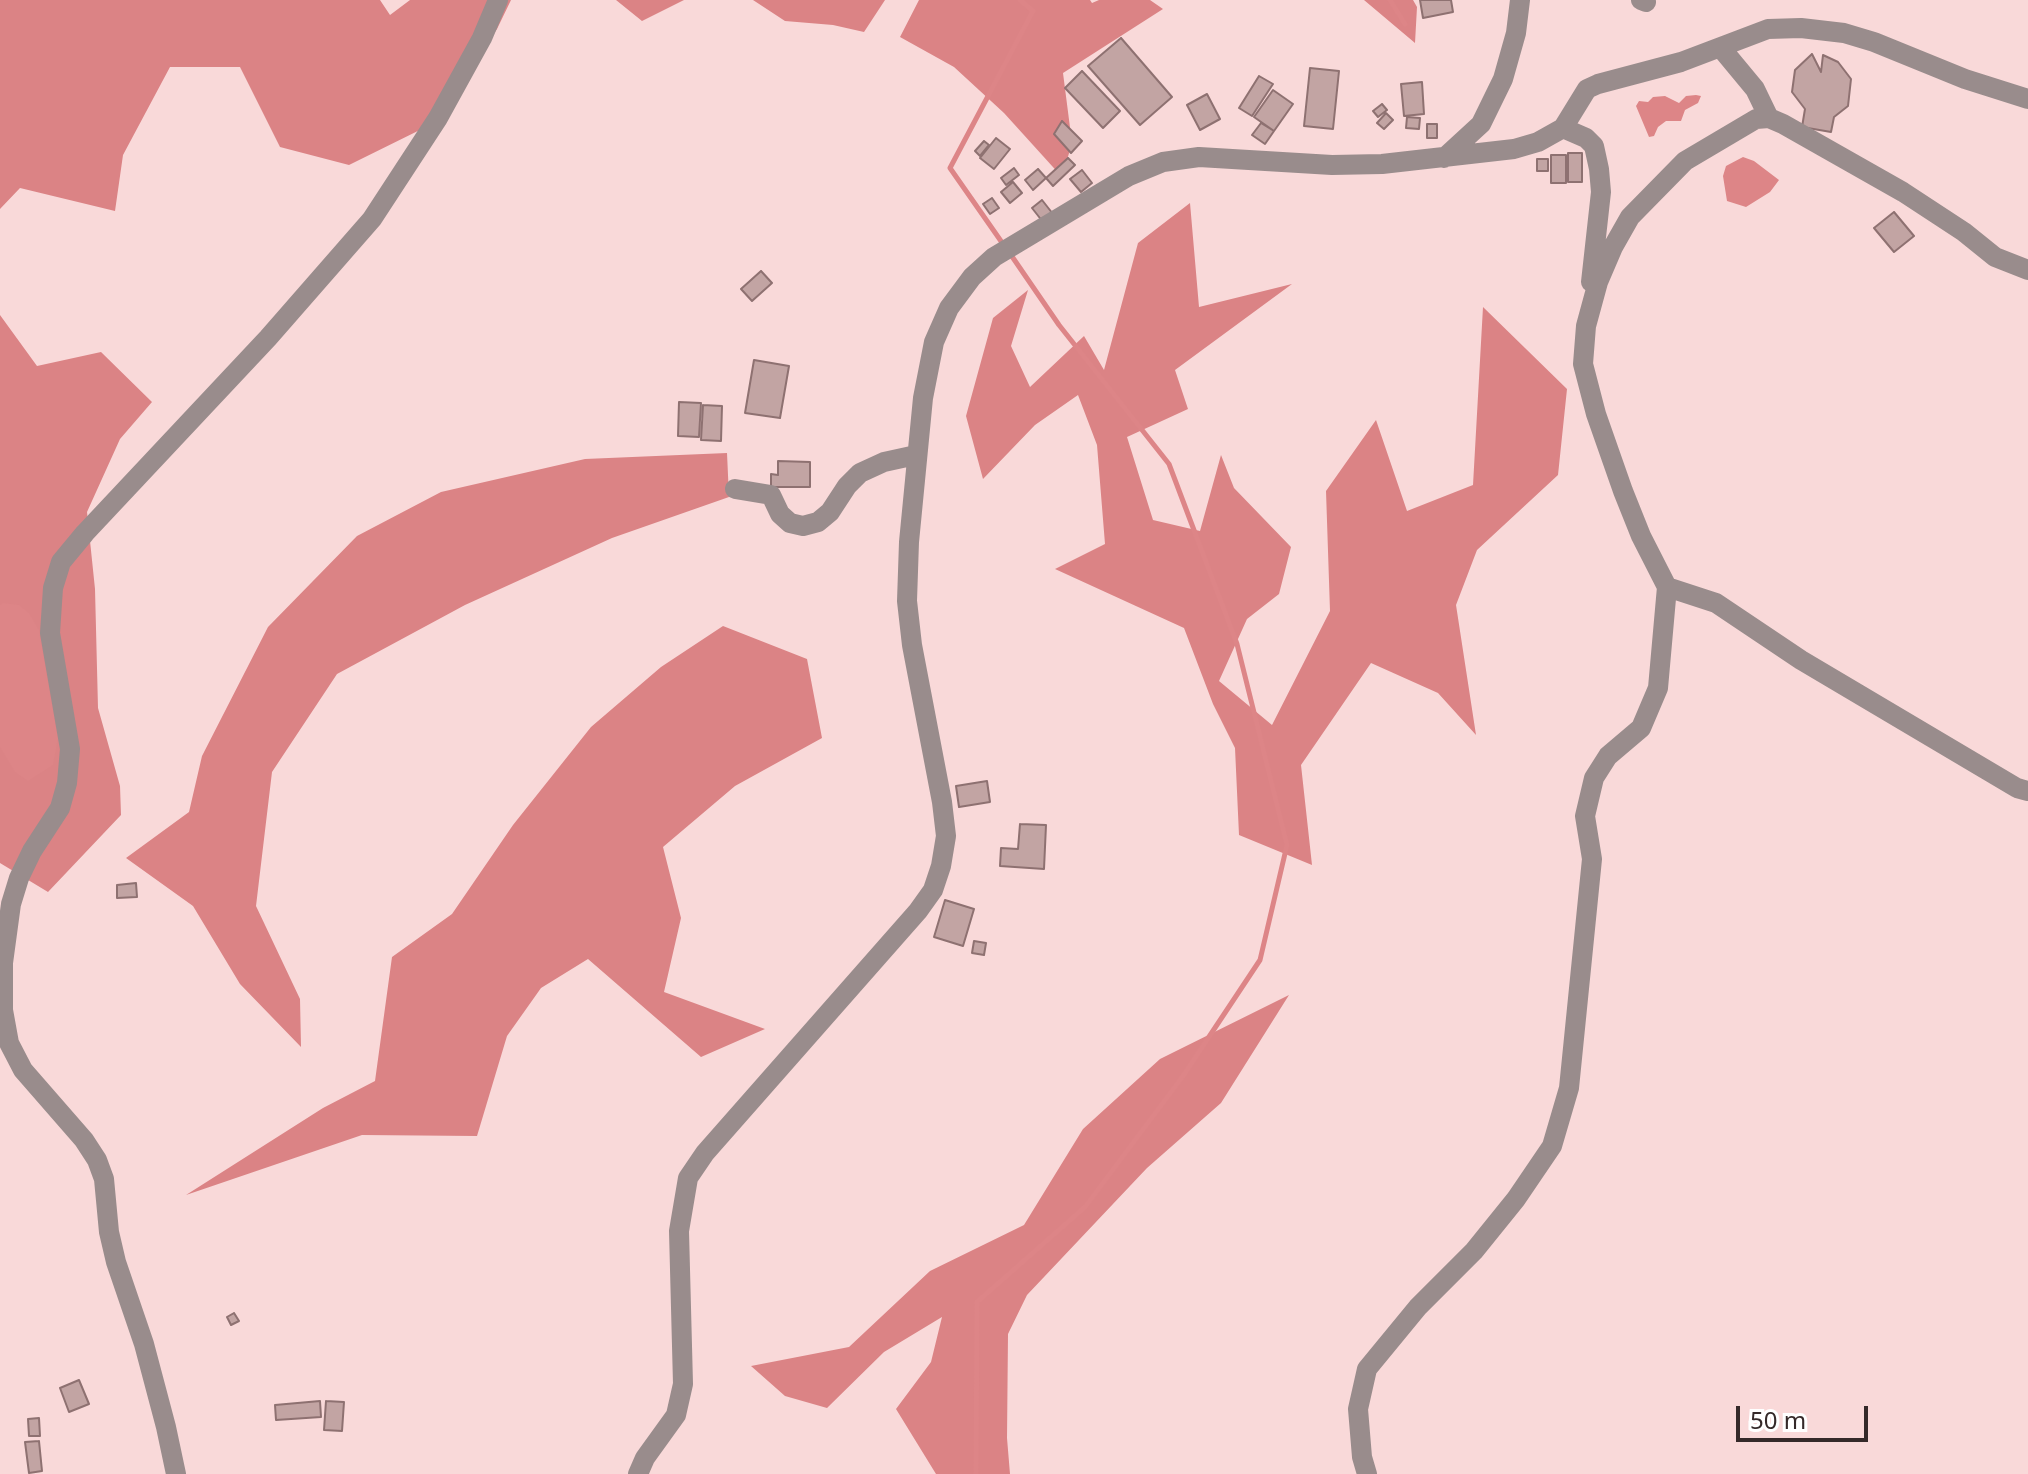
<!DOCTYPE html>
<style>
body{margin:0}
#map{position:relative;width:2028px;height:1474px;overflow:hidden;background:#f9d9d9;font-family:"Noto Sans",sans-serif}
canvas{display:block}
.scale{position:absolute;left:1736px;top:1406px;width:132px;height:36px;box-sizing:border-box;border:4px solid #352929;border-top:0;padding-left:10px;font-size:24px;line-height:28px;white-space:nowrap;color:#352929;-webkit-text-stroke:6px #fff;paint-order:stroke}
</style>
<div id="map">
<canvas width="2028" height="1474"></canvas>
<div class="scale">50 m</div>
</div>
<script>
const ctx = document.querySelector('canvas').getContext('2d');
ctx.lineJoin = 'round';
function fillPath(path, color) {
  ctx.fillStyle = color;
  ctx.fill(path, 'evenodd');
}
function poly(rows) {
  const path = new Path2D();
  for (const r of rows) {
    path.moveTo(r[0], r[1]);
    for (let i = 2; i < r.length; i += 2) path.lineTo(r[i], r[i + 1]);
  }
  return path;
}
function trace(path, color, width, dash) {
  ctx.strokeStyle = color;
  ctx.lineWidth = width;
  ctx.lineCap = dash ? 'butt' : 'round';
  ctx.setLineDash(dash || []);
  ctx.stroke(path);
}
const forest = poly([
 [0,0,380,0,390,15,410,0,511,0,497,29,434,123,349,165,280,147,240,67,170,67,123,155,115,211,20,188,0,209],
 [616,0,684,0,642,21],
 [753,0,885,0,864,32,833,25,785,21],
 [919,0,1090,0,1092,3,1099,0,1150,0,1163,9,1063,73,1072,143,1062,177,1004,113,954,67,900,37],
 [1364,0,1413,0,1417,7,1415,43],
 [1190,203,1199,307,1292,284,1175,370,1188,409,1127,437,1153,520,1200,531,1221,455,1234,488,1291,547,1279,594,1247,619,1219,681,1272,725,1330,611,1326,491,1376,420,1407,511,1473,485,1483,307,1567,389,1558,475,1477,550,1456,605,1476,735,1438,693,1371,663,1301,765,1312,865,1239,835,1235,748,1213,704,1184,628,1055,569,1105,544,1097,445,1078,395,1035,425,983,479,966,416,993,318,1028,290,1011,346,1030,387,1084,336,1104,370,1138,243],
 [0,315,37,366,101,352,152,402,120,439,87,512,95,589,98,708,120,786,121,815,48,892,0,863],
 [727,453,729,497,612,538,465,605,337,674,272,772,256,906,300,999,301,1047,240,984,193,906,126,858,189,812,202,756,268,627,357,536,441,492,585,459],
 [723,626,807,659,822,738,735,786,663,847,681,918,664,992,765,1029,701,1057,588,959,541,988,507,1036,477,1136,362,1135,186,1195,323,1108,375,1081,392,957,452,914,513,825,591,727,661,667],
 [1289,995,1221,1103,1147,1168,1027,1295,1008,1334,1007,1438,1010,1474,936,1474,896,1409,931,1362,942,1317,884,1352,827,1408,785,1396,751,1366,849,1347,930,1271,1024,1225,1083,1129,1160,1059]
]);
const water = poly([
 [1696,95,1701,96,1698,103,1685,110,1681,121,1666,121,1658,127,1654,136,1649,137,1636,106,1639,101,1648,102,1653,97,1665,96,1679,103,1686,96],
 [1743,157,1754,161,1779,180,1770,192,1746,207,1727,201,1723,176,1726,166],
 [3,603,19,605,29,613,39,630,58,738,53,765,28,781,15,772,0,747,0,605]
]);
const stream = poly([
 [1390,0,1405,24],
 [1003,244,950,168,1033,11,1020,0],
 [976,1474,977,1302,1085,1207,1183,1076,1260,960,1287,845,1237,644,1169,464,1059,325,1011,255]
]);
const building = poly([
 [1420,0,1451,0,1453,12,1423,18,1420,0],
 [1121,38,1172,97,1140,125,1088,66,1121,38],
 [1812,54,1821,72,1823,55,1838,62,1851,79,1848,106,1834,117,1831,132,1802,127,1805,109,1792,92,1795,70,1812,54],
 [1310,68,1339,71,1333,129,1304,126,1310,68],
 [1082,71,1120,111,1103,128,1065,88,1082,71],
 [1259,76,1273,84,1252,116,1239,108,1259,76],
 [1422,82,1424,114,1404,116,1401,84,1422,82],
 [1273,90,1293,104,1274,131,1254,117,1273,90],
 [1207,94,1220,119,1200,130,1187,105,1207,94],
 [1382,104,1387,110,1378,117,1373,111,1382,104],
 [1386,113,1393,120,1384,129,1377,123,1386,113],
 [1407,117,1420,118,1419,129,1406,128,1407,117],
 [1062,121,1082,141,1071,153,1054,134,1062,121],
 [1261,123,1274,131,1265,144,1252,135,1261,123],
 [1427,124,1437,124,1437,138,1427,138,1427,124],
 [996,138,1010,149,994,169,980,158,996,138],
 [984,141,989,145,980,156,975,151,984,141],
 [1568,153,1582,153,1582,182,1568,182,1568,153],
 [1551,155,1566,155,1566,183,1551,183,1551,155],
 [1068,158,1075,165,1053,186,1046,178,1068,158],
 [1537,159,1548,159,1548,171,1537,171,1537,159],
 [1014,168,1019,175,1006,185,1001,178,1014,168],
 [1038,169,1046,178,1033,190,1025,180,1038,169],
 [1082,170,1092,183,1081,192,1070,179,1082,170],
 [1013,182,1022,193,1010,203,1001,192,1013,182],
 [992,198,999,208,990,214,983,204,992,198],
 [1042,200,1053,214,1043,222,1032,208,1042,200],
 [1894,212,1914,236,1894,252,1874,228,1894,212],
 [761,271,772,283,752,301,741,289,761,271],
 [754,360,789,366,780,418,745,413,754,360],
 [679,402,701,403,699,437,678,436,679,402],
 [703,405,722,406,721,441,701,440,703,405],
 [778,461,810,462,810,487,771,487,771,474,778,475,778,461],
 [987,781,990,802,959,807,956,786,987,781],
 [1020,824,1046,825,1044,869,1000,866,1001,848,1018,849,1020,824],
 [136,883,137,897,117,898,117,885,136,883],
 [945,900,974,909,963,946,934,937,945,900],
 [974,941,986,943,984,955,972,953,974,941],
 [234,1313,239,1321,231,1325,227,1317,234,1313],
 [79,1380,89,1404,69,1412,60,1388,79,1380],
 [320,1401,321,1417,276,1420,275,1405,320,1401],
 [326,1401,344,1402,342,1431,324,1430,326,1401],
 [39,1418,40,1436,29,1436,28,1419,39,1418],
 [39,1441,42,1471,29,1473,25,1442,39,1441]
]);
const minor = poly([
 [1641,0,1646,2],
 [1721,48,1755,89,1769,118],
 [1563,128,1586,138,1594,146,1599,169,1601,192,1591,282],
 [1444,158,1481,124,1503,79,1516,33,1520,0],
 [2028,270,1995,257,1964,232,1903,192,1783,124,1769,118,1756,119,1685,161,1630,217,1613,247,1598,282,1586,326,1583,364,1596,414,1623,491,1641,536,1667,587,1716,603,1801,660,2017,788,2028,791],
 [735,489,771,495,780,514,790,523,803,526,818,522,830,512,847,486,860,473,884,462,916,455],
 [176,1474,166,1427,144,1344,116,1262,109,1232,104,1179,97,1160,84,1140,23,1070,9,1043,3,1010,3,963,11,904,19,878,32,851,60,808,67,783,70,749,50,633,53,588,61,562,85,533,268,338,372,219,438,118,482,38,498,0],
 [638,1474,645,1458,676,1415,683,1384,679,1231,688,1178,705,1153,918,911,933,890,941,866,946,836,942,802,912,645,907,601,909,542,923,398,934,342,949,308,972,277,994,257,1129,176,1163,162,1199,157,1332,165,1382,164,1514,149,1538,142,1563,128,1587,89,1598,84,1681,62,1768,29,1801,28,1844,33,1874,42,1965,79,2028,99],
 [1367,1474,1362,1457,1358,1409,1367,1369,1418,1307,1474,1251,1516,1199,1552,1146,1569,1088,1592,859,1585,816,1594,778,1608,756,1641,728,1658,688,1667,587]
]);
fillPath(forest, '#db8385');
fillPath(water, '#dd8587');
trace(stream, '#dd8587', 5);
fillPath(building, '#c2a4a3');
trace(building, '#8e7171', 2);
trace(minor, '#998c8c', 20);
</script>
